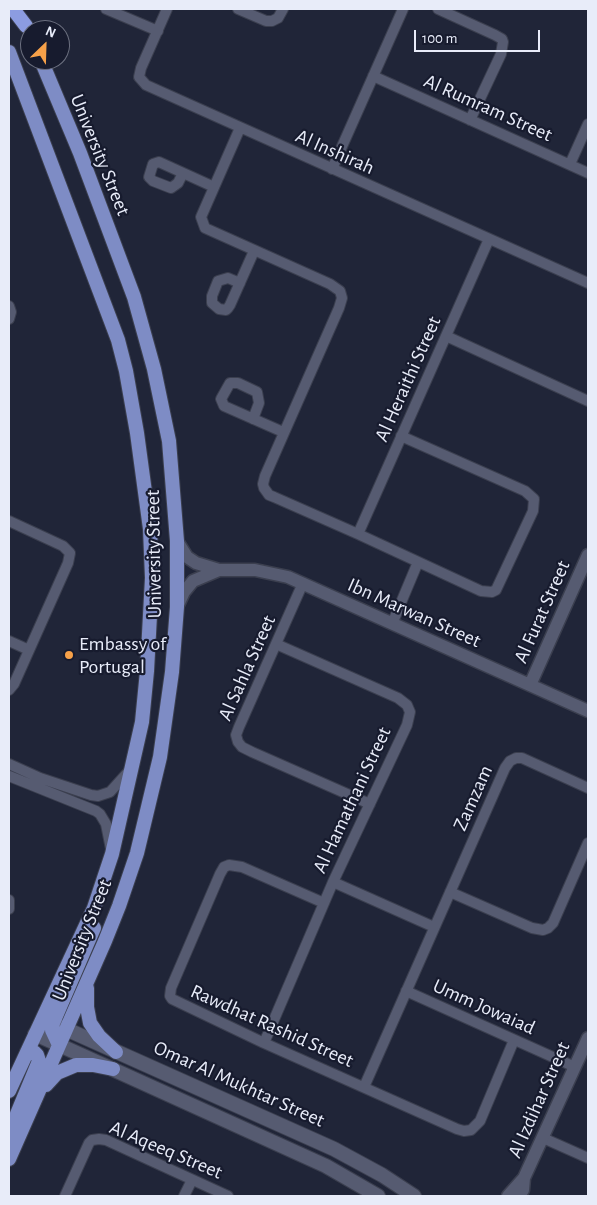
<!DOCTYPE html>
<style>
body{margin:0}
#map{position:relative;width:597px;height:1205px;overflow:hidden;background:#202538;font-family:"Alegreya Sans",sans-serif}
canvas{display:block}
.frame{position:absolute;inset:0;border:10px solid #e8ecf9;pointer-events:none}
.north{position:absolute;left:20px;top:20px;width:50px;height:50px;box-sizing:border-box;background:#171b2e;border:1px solid #6b6f7f;border-radius:50%;rotate:24deg;font-size:14px;font-weight:700;line-height:20px;text-align:center;color:#e8ecf9}
.north::after{content:'';display:block;margin:auto;width:18px;height:22px;background:#f7a149;clip-path:polygon(50% 0,100% 100%,50% 72%,0 100%)}
.scale{position:absolute;left:414px;top:30px;width:126px;height:22px;box-sizing:border-box;border:2px solid #e8ecf9;border-top:0;padding-left:6px;font-size:15px;line-height:18px;white-space:nowrap;color:#e8ecf9;-webkit-text-stroke:4px #171b2e;paint-order:stroke}
</style>
<div id="map">
<canvas width="597" height="1205"></canvas>
<div class="frame"></div>
<div class="north">N</div>
<div class="scale">100 m</div>
</div>
<script>
const ctx = document.querySelector('canvas').getContext('2d');
ctx.lineJoin = 'round';
function poly(rows) {
  const path = new Path2D();
  for (const r of rows) {
    path.moveTo(r[0], r[1]);
    for (let i = 2; i < r.length; i += 2) path.lineTo(r[i], r[i + 1]);
  }
  return path;
}
function trace(path, color, width, dash) {
  ctx.strokeStyle = color;
  ctx.lineWidth = width;
  ctx.lineCap = dash ? 'butt' : 'round';
  ctx.setLineDash(dash || []);
  ctx.stroke(path);
}
function drawText(font, color, halo, rows, align = 'center') {
  ctx.font = font + ' "Alegreya Sans",sans-serif';
  ctx.lineWidth = 4.5;
  ctx.setLineDash([]);
  ctx.textBaseline = 'middle';
  ctx.strokeStyle = halo;
  ctx.fillStyle = color;
  for (const [text, x, y, turn = 0] of rows) {
    ctx.save();
    ctx.translate(x, y);
    ctx.rotate((+turn || 0) * Math.PI / 180);
    ctx.textAlign = isNaN(turn) ? turn : align;
    if (halo) ctx.strokeText(text, 0, 0);
    ctx.fillText(text, 0, 0);
    ctx.restore();
  }
}
const minor = poly([
 [106,9,158,31],
 [167,9,141,68,139,77,146,85,588,283],
 [238,9,266,21,272,21,278,18,283,9],
 [438,9,495,35,502,39,503,42,501,54,470,120],
 [373,76,588,173],
 [240,128,201,217,205,228,330,284,340,291,342,298,339,308,265,476,263,484,264,488,269,495,274,497,358,534,481,591,492,592,496,590,533,511,534,499,525,491,401,436],
 [570,164,588,124],
 [332,169,403,9],
 [183,173,178,183,171,188,153,181,149,177,153,164,159,162,214,187],
 [240,283,228,278,218,281,212,296,212,303,219,309,226,310,228,308,230,305,254,251],
 [9,306,11,312,9,319],
 [446,336,588,401],
 [253,419,259,403,257,392,238,383,230,383,221,399,224,406,283,432],
 [9,521,63,546,70,553,68,563,14,684,9,690],
 [358,534,489,239],
 [303,583,239,727,236,735,238,742,242,747,252,752,370,804],
 [392,624,418,562],
 [9,641,29,650],
 [9,764,40,778,91,795,98,796,110,792,129,771],
 [9,776,96,811,100,814,106,824,111,849],
 [333,882,434,927],
 [450,892,532,928,543,930,548,928,553,923,588,843],
 [9,900,9,909],
 [324,903,242,867,229,865,224,867,220,874,171,988,170,996,172,999,264,1043,457,1129,464,1131,471,1130,480,1121,514,1040],
 [406,991,575,1067],
 [264,1043,333,882,407,725,410,712,407,705,398,698,276,644],
 [364,1087,505,768,510,761,516,758,522,758,588,788],
 [543,1138,588,1158],
 [65,1196,89,1143,92,1140,99,1139,106,1140,228,1196],
 [184,1196,192,1180]
]);
const tertiary = poly([
 [177,541,187,557,196,563,219,570,255,570,288,577,588,711],
 [177,607,184,592,193,581,219,570],
 [530,685,588,555],
 [508,1196,524,1178],
 [519,1196,523,1190,524,1178,588,1038]
]);
const secondary = poly([
 [57,1025,334,1149,382,1175,414,1196],
 [35,1034,326,1166,378,1196]
]);
const primary = poly([
 [9,52,118,340,126,371,137,433,150,529,152,578,147,671,142,722,112,854,94,908,9,1091],
 [87,988,87,1007,90,1023,99,1036,116,1052],
 [59,1045,52,1030,53,1023,94,928],
 [46,1085,57,1073,76,1065,93,1065,113,1069],
 [9,1139,17,1114,39,1061,37,1055,34,1052,27,1052],
 [9,1159,105,941,119,906,137,853,160,757,172,672,177,607,177,541,169,441,154,369,134,297,80,153,41,60]
]);
const trunk = poly([
 [13,9,26,26]
]);
const markers = [
 [69,655,5,"#f7a149"]
];
const streetNames = [
 ["Al Rumram Street",488,108,24],
 ["Al Inshirah",335,152,24],
 ["University Street",100,155,68],
 ["Al Heraithi Street",408,379,-66],
 ["University Street",154,554,-91],
 ["Al Furat Street",542,612,-66],
 ["Ibn Marwan Street",414,613,24],
 ["Al Sahla Street",247,668,-66],
 ["Zamzam",473,798,-66],
 ["Al Hamathani Street",352,800,-65],
 ["University Street",82,940,-68],
 ["Umm Jowaiad",484,1007,24],
 ["Rawdhat Rashid Street",272,1026,24],
 ["Omar Al Mukhtar Street",239,1084,24],
 ["Al Izdihar Street",539,1100,-66],
 ["Al Aqeeq Street",166,1150,23]
];
const poiNames = [
 ["Embassy of",79,644],
 ["Portugal",79,667]
];
trace(minor, '#3b3f4f', 12);
trace(tertiary, '#3b3f4f', 15);
trace(secondary, '#3b3f4f', 16);
trace(primary, '#3b3f4f', 16);
trace(trunk, '#3b3f4f', 16);
trace(minor, '#565b71', 10);
trace(tertiary, '#565b71', 12);
trace(secondary, '#565b71', 14);
trace(primary, '#7e8cc5', 14);
trace(trunk, '#8c9ce1', 14);
for (const [x, y, r, color] of markers) {
  const dot = new Path2D();
  dot.arc(x, y, r, 0, 2 * Math.PI);
  ctx.fillStyle = color;
  ctx.fill(dot);
  trace(dot, '#171b2e', 2);
}
drawText('20px', '#e8ecf9', '#171b2e', streetNames);
drawText('20px', '#e8ecf9', '#171b2e', poiNames, 'left');
</script>
